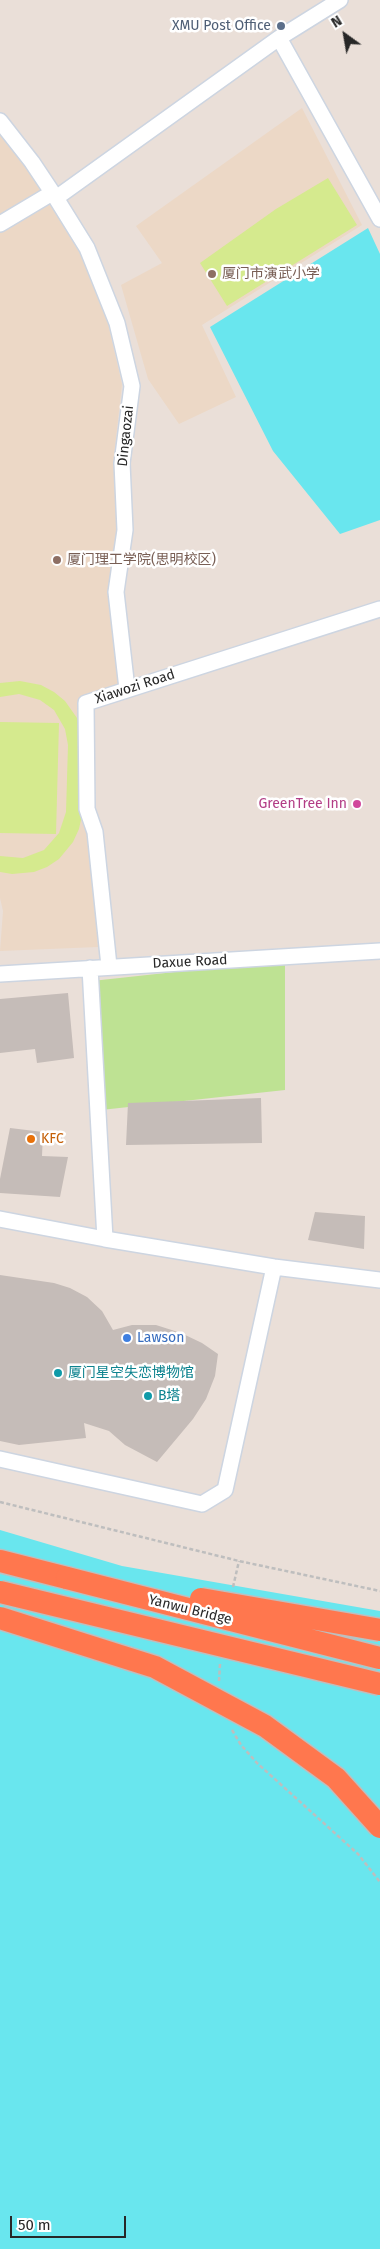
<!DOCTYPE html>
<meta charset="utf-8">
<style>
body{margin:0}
#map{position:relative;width:380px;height:2249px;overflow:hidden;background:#eadfd8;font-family:"Fira Sans",sans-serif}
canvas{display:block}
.north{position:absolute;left:320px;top:10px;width:50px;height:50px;-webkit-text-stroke:4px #fff;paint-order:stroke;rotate:328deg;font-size:14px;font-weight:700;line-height:20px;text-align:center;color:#272727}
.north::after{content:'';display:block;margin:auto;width:18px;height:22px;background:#272727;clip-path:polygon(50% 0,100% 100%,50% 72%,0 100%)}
.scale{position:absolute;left:10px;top:2216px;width:116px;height:22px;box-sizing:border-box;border:2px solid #272727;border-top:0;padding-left:6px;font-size:15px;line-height:18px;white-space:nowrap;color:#272727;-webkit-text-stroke:4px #fff;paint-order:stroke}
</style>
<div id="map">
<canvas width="380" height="2249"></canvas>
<div class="north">N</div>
<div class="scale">50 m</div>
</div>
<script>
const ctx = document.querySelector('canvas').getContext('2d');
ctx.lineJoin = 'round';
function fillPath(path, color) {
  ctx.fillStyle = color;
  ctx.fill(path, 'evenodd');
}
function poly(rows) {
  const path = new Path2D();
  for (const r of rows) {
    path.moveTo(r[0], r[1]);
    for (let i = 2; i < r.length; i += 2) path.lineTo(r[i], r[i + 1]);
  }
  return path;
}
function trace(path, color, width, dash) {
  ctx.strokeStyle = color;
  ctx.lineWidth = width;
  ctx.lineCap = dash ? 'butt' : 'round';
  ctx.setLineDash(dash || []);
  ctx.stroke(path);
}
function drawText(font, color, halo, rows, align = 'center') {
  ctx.font = font + ' "Fira Sans","Noto Sans SC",sans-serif';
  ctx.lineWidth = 5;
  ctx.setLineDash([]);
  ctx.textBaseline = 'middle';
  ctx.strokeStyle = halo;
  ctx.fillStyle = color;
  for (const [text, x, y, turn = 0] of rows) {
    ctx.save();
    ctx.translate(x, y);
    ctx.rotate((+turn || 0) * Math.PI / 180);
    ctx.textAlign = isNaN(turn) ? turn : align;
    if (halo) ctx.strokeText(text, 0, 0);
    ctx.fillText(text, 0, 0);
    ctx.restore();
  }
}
const education = poly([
 [302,108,362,225,202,325,236,397,179,424,148,379,121,285,162,263,136,226],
 [0,134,29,170,80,253,108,323,122,384,114,456,119,530,109,590,124,676,118,690,83,695,85,814,89,836,98,947,0,951,3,911,0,898]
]);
const green = poly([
 [285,960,285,1090,101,1110,92,981]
]);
const pitch = poly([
 [328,178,357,225,227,306,200,263,276,209],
 [20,681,41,685,54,692,65,701,77,718,80,725,82,815,79,829,73,842,59,859,47,867,34,872,12,874,0,872,0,856,23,858,44,850,59,833,66,812,68,745,65,729,54,710,40,700,19,694,0,697,0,683],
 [0,722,59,723,56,834,0,833]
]);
const water = poly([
 [368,228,380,254,380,520,340,534,273,451,210,327],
 [0,1530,122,1566,380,1611,380,2249,0,2249]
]);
const building = poly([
 [68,993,74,1058,37,1063,35,1049,0,1053,0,999],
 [261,1098,262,1143,126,1145,128,1103],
 [10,1128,43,1132,42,1156,68,1157,60,1197,0,1193,0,1179],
 [315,1212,365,1216,364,1249,308,1240],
 [0,1275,54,1283,70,1288,87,1297,102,1311,113,1330,132,1325,156,1325,181,1333,202,1343,218,1354,215,1376,206,1399,193,1419,157,1462,125,1445,109,1431,84,1423,86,1438,19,1445,0,1441]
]);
const path = poly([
 [0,1502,239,1561,380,1591],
 [233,1587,239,1561],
 [219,1681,220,1664],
 [232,1730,241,1745,257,1763,358,1854,380,1882]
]);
const minor = poly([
 [279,38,380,219],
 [0,121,32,162,56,198],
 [0,224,52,193],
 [127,689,116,592,125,530,122,463,132,386,117,323,87,248,56,198,279,38,340,0],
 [109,966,95,832,87,809,86,703,380,609],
 [90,968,105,1239,274,1267,380,1280],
 [0,974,380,951],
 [0,1219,105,1239],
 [0,1459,202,1504,225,1490,274,1267]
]);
const highway = poly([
 [0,1561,67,1578]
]);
const highwayBridge = poly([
 [67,1578,380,1658],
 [0,1592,380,1684],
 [201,1599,380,1630],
 [0,1618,155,1667,265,1726,336,1778,380,1827]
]);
const markers = [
 [281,26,5,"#5c6f8a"],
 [212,274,5,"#8d6e63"],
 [57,560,5,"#8d6e63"],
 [357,804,5,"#d1479c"],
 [31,1139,5,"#e8710a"],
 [127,1338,5,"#3f7fe0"],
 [58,1373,5,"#0f9aa8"],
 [148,1396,5,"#0f9aa8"]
];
const serviceNames = [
 ["XMU Post Office",271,26]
];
const educationNames = [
 ["厦门市演武小学",222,274],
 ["厦门理工学院(思明校区)",67,560]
];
const streetNames = [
 ["Dingaozai",126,436,-84],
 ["Xiawozi Road",135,687,-18],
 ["Daxue Road",190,962,-3],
 ["Yanwu Bridge",190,1610,14]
];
const hotelNames = [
 ["GreenTree Inn",347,804]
];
const foodNames = [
 ["KFC",41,1139]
];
const shopNames = [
 ["Lawson",137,1338]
];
const cultureNames = [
 ["厦门星空失恋博物馆",68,1373],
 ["B塔",158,1396]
];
fillPath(education, '#ecd8c6');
fillPath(green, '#bee293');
fillPath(pitch, '#d5ea8e');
fillPath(water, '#69e6ee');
fillPath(building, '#c5bcb8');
trace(minor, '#cdd5e1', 18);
trace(highway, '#bebebe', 25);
trace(path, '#bebebe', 2.5, [4, 2.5]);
trace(minor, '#fff', 15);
trace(highway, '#ff774e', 22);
trace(highwayBridge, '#bebebe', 25, []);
trace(highwayBridge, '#ff774e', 22);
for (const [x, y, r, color] of markers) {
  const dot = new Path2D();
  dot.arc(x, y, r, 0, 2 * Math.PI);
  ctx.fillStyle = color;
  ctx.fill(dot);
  trace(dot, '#fff', 2);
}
drawText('14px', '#4e5e75', '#fff', serviceNames, 'right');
drawText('14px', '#785e54', '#fff', educationNames, 'left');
drawText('14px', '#272727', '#fff', streetNames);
drawText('14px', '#b23c85', '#fff', hotelNames, 'right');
drawText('14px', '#c56008', '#fff', foodNames, 'left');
drawText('14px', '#366cbe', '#fff', shopNames, 'left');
drawText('14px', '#0d838f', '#fff', cultureNames, 'left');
</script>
